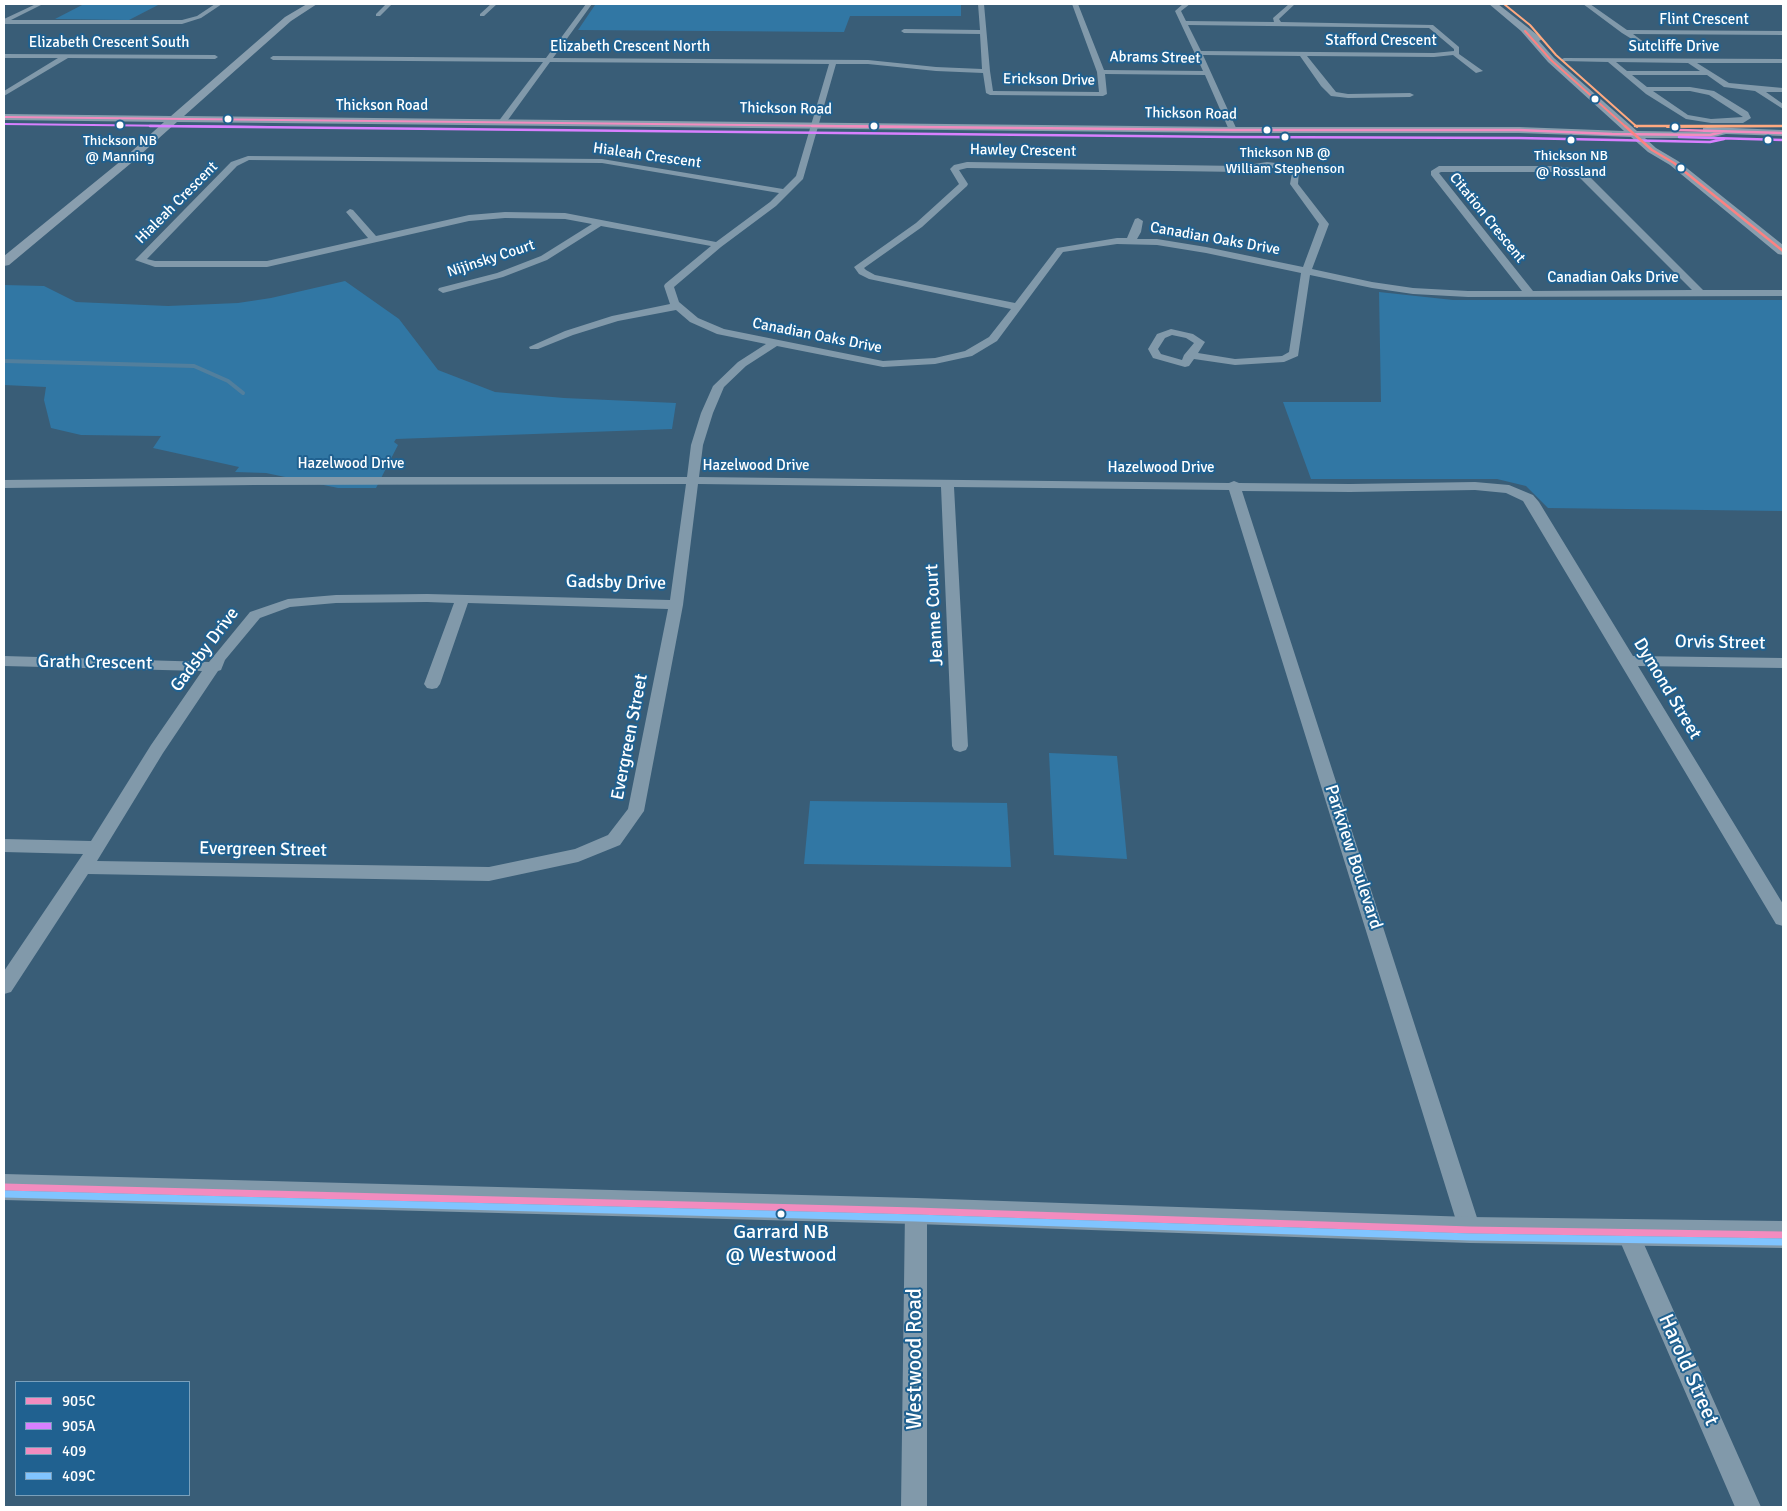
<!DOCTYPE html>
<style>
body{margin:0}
#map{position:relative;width:1787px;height:1511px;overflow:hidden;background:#395d77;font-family:Signika,sans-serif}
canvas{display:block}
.frame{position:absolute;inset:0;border:5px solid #fff;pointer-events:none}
.legend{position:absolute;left:15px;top:1381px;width:175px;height:115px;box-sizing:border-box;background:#206190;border:1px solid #79a0bc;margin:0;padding:6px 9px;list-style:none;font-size:15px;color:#fff}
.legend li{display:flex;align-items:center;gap:10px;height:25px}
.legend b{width:25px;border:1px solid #79a0bc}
</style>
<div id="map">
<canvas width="1787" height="1511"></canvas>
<div class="frame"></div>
<ul class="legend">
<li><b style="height:6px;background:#f28cbf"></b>905C</li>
<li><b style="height:6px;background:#d880ff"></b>905A</li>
<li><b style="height:6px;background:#f28cbf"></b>409</li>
<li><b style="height:6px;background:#80c4ff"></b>409C</li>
</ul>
</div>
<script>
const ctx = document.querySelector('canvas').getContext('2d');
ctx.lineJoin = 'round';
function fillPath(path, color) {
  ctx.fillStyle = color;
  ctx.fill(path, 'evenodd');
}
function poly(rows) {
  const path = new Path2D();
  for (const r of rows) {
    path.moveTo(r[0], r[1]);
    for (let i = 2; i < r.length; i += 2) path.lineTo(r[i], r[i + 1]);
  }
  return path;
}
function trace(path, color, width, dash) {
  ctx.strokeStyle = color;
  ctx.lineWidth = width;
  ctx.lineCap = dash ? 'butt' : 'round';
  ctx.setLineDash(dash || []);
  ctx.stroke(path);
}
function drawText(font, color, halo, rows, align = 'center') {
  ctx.font = font + ' Signika,sans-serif';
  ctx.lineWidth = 4;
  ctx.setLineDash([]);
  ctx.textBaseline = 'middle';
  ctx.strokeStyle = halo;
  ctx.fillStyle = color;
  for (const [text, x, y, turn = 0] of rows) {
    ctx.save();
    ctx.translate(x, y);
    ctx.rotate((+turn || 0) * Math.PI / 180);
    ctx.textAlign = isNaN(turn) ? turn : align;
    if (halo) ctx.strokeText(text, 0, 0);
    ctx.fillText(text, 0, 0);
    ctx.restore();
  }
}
const green = poly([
 [84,4,160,4,129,20,55,19],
 [636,4,961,4,961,16,850,16,844,32,578,30,595,5],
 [345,281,399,319,438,370,495,392,564,398,676,403,672,429,396,439,394,442,398,445,376,488,338,488,266,473,235,472,239,467,153,448,161,436,81,435,51,428,44,400,46,387,4,385,4,285,44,286,76,302,168,306,238,303,271,298],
 [1379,292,1453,300,1783,300,1783,511,1548,508,1526,486,1497,479,1311,479,1283,402,1381,402],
 [1049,753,1117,756,1127,859,1054,855],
 [810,801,1007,803,1011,867,804,864]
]);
const stream = poly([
 [4,361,194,366,228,381,243,393]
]);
const minor = poly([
 [36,4,43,4,11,20,182,20,197,16,215,4,222,4,201,18,182,24,4,24,4,19,36,4],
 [386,4,392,4,380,16,376,16,376,14,386,4],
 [491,4,497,4,484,16,480,16,480,14,491,4],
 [586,4,592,4,553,58,868,60,936,67,982,69,980,34,904,33,901,31,904,29,980,30,978,4,984,4,990,71,993,91,1099,92,1097,72,1072,4,1078,4,1104,70,1203,71,1175,11,1183,4,1190,4,1181,11,1186,21,1274,22,1273,18,1289,4,1295,4,1279,19,1281,22,1433,25,1459,47,1459,54,1483,71,1476,73,1453,55,1434,57,1307,56,1336,92,1348,94,1410,93,1414,95,1410,97,1348,98,1331,96,1321,86,1300,56,1203,55,1237,130,1233,132,1229,130,1205,75,1105,74,1107,94,1103,96,990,95,986,93,983,73,936,71,868,64,836,64,803,179,776,206,721,247,674,287,679,302,698,318,724,329,883,361,935,358,965,351,989,337,1011,309,869,279,859,274,854,267,916,223,959,184,950,169,954,165,967,162,1241,166,1267,162,1285,164,1299,170,1298,184,1329,224,1312,269,1372,282,1413,288,1468,291,1522,291,1431,175,1431,171,1439,166,1555,166,1578,169,1588,175,1703,290,1783,290,1783,296,1468,297,1413,294,1372,288,1310,275,1298,356,1284,362,1235,365,1194,359,1189,366,1185,367,1153,358,1148,349,1157,334,1171,329,1193,334,1205,342,1198,353,1235,359,1282,356,1289,352,1301,273,1206,253,1157,245,1117,244,1063,252,997,341,972,356,935,364,883,367,777,346,746,366,724,387,713,413,703,445,699,477,1229,483,1234,481,1239,483,1350,484,1475,482,1509,485,1533,495,1539,502,1633,656,1783,658,1783,668,1638,666,1783,904,1783,926,1776,924,1523,501,1506,493,1475,490,1350,492,1242,491,1481,1230,1478,1238,1470,1241,1462,1238,1459,1230,1229,490,954,487,968,746,966,750,960,752,954,750,952,746,941,487,698,484,683,605,644,811,620,845,578,862,489,881,88,874,11,992,4,994,4,971,83,854,4,852,4,839,91,841,151,745,202,671,4,666,4,656,209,662,250,612,288,599,336,595,427,594,670,600,686,484,254,485,4,488,4,480,254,477,687,477,691,445,701,413,713,386,738,362,766,344,717,334,690,322,676,310,618,321,573,335,538,349,530,349,529,347,565,331,612,316,670,304,664,286,665,284,711,246,601,226,547,260,503,277,443,293,438,290,439,288,497,273,541,256,592,224,565,219,505,218,469,221,267,267,155,267,135,260,231,162,248,156,602,159,783,189,796,176,829,64,550,62,505,124,502,124,498,122,543,62,273,60,270,58,273,56,546,58,586,4],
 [1188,25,1429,28,1454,49,1454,51,1434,53,1201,51,1188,25],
 [249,160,602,163,779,193,770,202,716,242,565,213,505,212,469,215,376,236,353,210,350,209,346,212,368,238,267,261,155,261,147,259,237,166,249,160],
 [967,168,1241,172,1267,168,1281,168,1292,173,1290,184,1319,224,1303,267,1206,247,1157,239,1137,239,1141,232,1143,221,1138,218,1135,219,1127,238,1117,238,1057,248,1015,303,875,275,866,270,864,268,922,227,967,186,968,184,959,170,967,168],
 [1441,172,1555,172,1576,174,1692,290,1533,291,1439,173,1441,172],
 [1172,335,1186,338,1194,343,1184,355,1182,360,1161,354,1158,349,1165,338,1172,335],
 [427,602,454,603,424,684,427,688,432,689,437,688,440,684,468,603,668,609,628,809,608,835,575,849,489,867,97,861,163,753,218,671,221,670,225,660,260,618,290,607,336,603,427,602],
 [1583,4,1590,4,1627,30,1783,31,1783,35,1633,34,1645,43,1645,45,1643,46,1622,33,1583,4],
 [4,54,215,55,218,57,215,59,68,58,4,96,4,91,58,58,4,58,4,54],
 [1564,58,1783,59,1783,63,1697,63,1729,83,1783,88,1783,92,1766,92,1783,104,1783,109,1755,91,1724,87,1707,75,1632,75,1647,87,1690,87,1714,91,1748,112,1751,118,1743,123,1711,123,1686,119,1646,94,1608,62,1562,61,1562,59,1564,58],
 [1616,62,1688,63,1700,71,1627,71,1616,62],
 [1653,91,1690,91,1709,95,1743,117,1711,119,1688,115,1653,91],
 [916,1200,924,1203,927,1211,927,1507,901,1507,905,1211,908,1203,916,1200],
 [1627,1221,1635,1224,1761,1507,1735,1507,1616,1232,1619,1224,1627,1221]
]);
const tertiary = poly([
 [4,1174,916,1198,1470,1217,1783,1221,1783,1248,1470,1243,916,1224,4,1200,4,1174]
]);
const secondary = poly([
 [307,4,317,4,291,21,184,116,1233,127,1519,127,1624,131,1548,62,1521,31,1489,4,1498,4,1540,37,1542,39,1539,41,1554,58,1637,131,1703,132,1703,128,1707,127,1783,130,1783,136,1726,134,1710,138,1645,138,1656,148,1678,161,1783,245,1783,255,1778,254,1670,165,1648,152,1631,137,1519,133,1233,133,177,122,130,164,9,265,4,266,4,256,122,160,164,122,4,120,4,114,171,116,285,17,307,4]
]);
const bus1Far1 = poly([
 [4,117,930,127]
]);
const bus1 = poly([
 [812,126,1233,130,1519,130,1612,134,1710,135,1722,132],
 [1679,130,1783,133]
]);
const bus2Far1 = poly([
 [4,124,268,127]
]);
const bus2 = poly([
 [150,126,1233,137,1519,138,1710,142,1724,139],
 [1679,137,1783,140]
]);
const bus3 = poly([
 [4,1187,916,1211,1470,1230,1783,1235]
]);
const bus4 = poly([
 [4,1194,916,1218,1470,1237,1783,1242]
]);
const bus5Far1 = poly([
 [1504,4,1530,25,1556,55,1637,127],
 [1667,127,1783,126]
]);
const bus5 = poly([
 [1635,126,1783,126]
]);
const bus6Far1 = poly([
 [1525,31,1551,60,1626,127]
]);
const bus6 = poly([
 [1625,126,1652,150,1674,163,1783,251]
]);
const markers = [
 [1595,99,4.5,"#fff"],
 [228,119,4.5,"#fff"],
 [120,125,4.5,"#fff"],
 [874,126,4.5,"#fff"],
 [1675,127,4.5,"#fff"],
 [1267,130,4.5,"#fff"],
 [1285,137,4.5,"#fff"],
 [1571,140,4.5,"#fff"],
 [1768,140,4.5,"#fff"],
 [1681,168,4.5,"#fff"],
 [781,1214,4.5,"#fff"]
];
const farBusnames = [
 ["Thickson NB",120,141],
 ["@ Manning",120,157],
 ["Thickson NB @",1285,153],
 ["William Stephenson",1285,169],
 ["Thickson NB",1571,156],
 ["@ Rossland",1571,172]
];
const farStreetnames = [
 ["Flint Crescent",1704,20],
 ["Stafford Crescent",1381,41],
 ["Elizabeth Crescent South",109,43],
 ["Elizabeth Crescent North",630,47],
 ["Sutcliffe Drive",1674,47],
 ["Abrams Street",1155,58,1],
 ["Erickson Drive",1049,80,1],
 ["Thickson Road",382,106],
 ["Thickson Road",786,109,1],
 ["Thickson Road",1191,114,1],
 ["Hawley Crescent",1023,151,1],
 ["Hialeah Crescent",647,156,8],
 ["Hialeah Crescent",177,203,-45],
 ["Citation Crescent",1487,218,51],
 ["Canadian Oaks Drive",1215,239,10],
 ["Nijinsky Court",491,259,-18],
 ["Canadian Oaks Drive",1613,278],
 ["Canadian Oaks Drive",817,336,11],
 ["Hazelwood Drive",351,464],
 ["Hazelwood Drive",756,466],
 ["Hazelwood Drive",1161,468]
];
const streetNames = [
 ["Gadsby Drive",616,583,1],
 ["Jeanne Court",935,615,-93],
 ["Orvis Street",1720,643,1],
 ["Gadsby Drive",205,650,-53],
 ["Grath Crescent",95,663,1],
 ["Dymond Street",1667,689,59],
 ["Evergreen Street",630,737,-79],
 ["Evergreen Street",263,850,1],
 ["Parkview Boulevard",1353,857,72]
];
const nearBusnames = [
 ["Garrard NB",781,1233],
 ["@ Westwood",781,1256]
];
const nearStreetnames = [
 ["Westwood Road",915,1359,-90],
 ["Harold Street",1688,1370,66]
];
fillPath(green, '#3177a4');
trace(stream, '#527f9d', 4);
fillPath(minor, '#8199aa');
fillPath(tertiary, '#8199aa');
fillPath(secondary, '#899eae');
trace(bus1Far1, '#f28cbf', 2);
trace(bus1, '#f28cbf', 2.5);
trace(bus2Far1, '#d880ff', 2);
trace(bus2, '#d880ff', 2.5);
trace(bus3, '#f28cbf', 7);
trace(bus4, '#80c4ff', 7);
trace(bus5Far1, '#ffa980', 2);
trace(bus5, '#ffa980', 2.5);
trace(bus6Far1, '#fc8282', 2);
trace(bus6, '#fc8282', 2.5);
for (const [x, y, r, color] of markers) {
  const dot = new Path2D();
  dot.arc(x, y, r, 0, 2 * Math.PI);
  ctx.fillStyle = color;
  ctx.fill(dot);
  trace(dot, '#206190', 2);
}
drawText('14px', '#fff', '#206190', farBusnames);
drawText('15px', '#fff', '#206190', farStreetnames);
drawText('18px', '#fff', '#206190', streetNames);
drawText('20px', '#fff', '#206190', nearBusnames);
drawText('21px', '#fff', '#206190', nearStreetnames);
</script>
